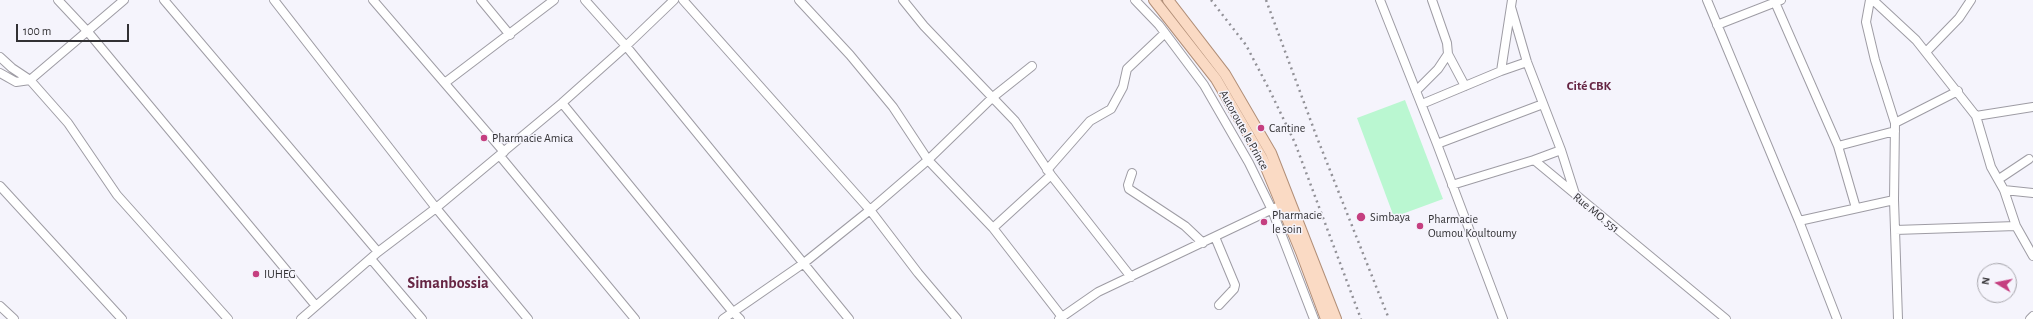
<!DOCTYPE html>
<meta charset="utf-8">
<style>
body{margin:0}
#map{position:relative;width:2033px;height:319px;overflow:hidden;background:#f5f4fc;font-family:"Alegreya Sans",sans-serif}
canvas{display:block}
.north{position:absolute;left:1977px;top:263px;width:40px;height:40px;box-sizing:border-box;background:#f5f4fc;border:1px solid #a7a6ac;border-radius:50%;rotate:280deg;font-size:11px;font-weight:700;line-height:16px;text-align:center;color:#323134}
.north::after{content:'';display:block;margin:auto;width:14px;height:18px;background:#c53f80;clip-path:polygon(50% 0,100% 100%,50% 72%,0 100%)}
.scale{position:absolute;left:16px;top:24px;width:113px;height:18px;box-sizing:border-box;border:2px solid #323134;border-top:0;padding-left:5px;font-size:12px;line-height:14px;white-space:nowrap;color:#323134;-webkit-text-stroke:3px #f5f4fc;paint-order:stroke}
</style>
<div id="map">
<canvas width="2033" height="319"></canvas>
<div class="north">N</div>
<div class="scale">100 m</div>
</div>
<script>
const ctx = document.querySelector('canvas').getContext('2d');
ctx.lineJoin = 'round';
function fillPath(path, color) {
  ctx.fillStyle = color;
  ctx.fill(path, 'evenodd');
}
function poly(rows) {
  const path = new Path2D();
  for (const r of rows) {
    path.moveTo(r[0], r[1]);
    for (let i = 2; i < r.length; i += 2) path.lineTo(r[i], r[i + 1]);
  }
  return path;
}
function trace(path, color, width, dash) {
  ctx.strokeStyle = color;
  ctx.lineWidth = width;
  ctx.lineCap = dash ? 'butt' : 'round';
  ctx.setLineDash(dash || []);
  ctx.stroke(path);
}
function drawText(font, color, halo, rows, align = 'center') {
  ctx.font = font + ' "Alegreya Sans",sans-serif';
  ctx.lineWidth = 3;
  ctx.setLineDash([]);
  ctx.textBaseline = 'middle';
  ctx.strokeStyle = halo;
  ctx.fillStyle = color;
  for (const [text, x, y, turn = 0] of rows) {
    ctx.save();
    ctx.translate(x, y);
    ctx.rotate((+turn || 0) * Math.PI / 180);
    ctx.textAlign = isNaN(turn) ? turn : align;
    if (halo) ctx.strokeText(text, 0, 0);
    ctx.fillText(text, 0, 0);
    ctx.restore();
  }
}
const green = poly([
 [1405,100,1443,199,1394,217,1357,118]
]);
const minor = poly([
 [58,0,88,32,316,306],
 [164,0,378,252],
 [274,0,436,208,528,319],
 [373,0,504,152],
 [481,0,510,35],
 [585,0,626,46,849,319],
 [683,0,870,210,918,273,957,319],
 [799,0,850,55,893,107,928,160,993,228,1062,317],
 [903,0,924,26,1015,121,1051,175,1131,277],
 [1135,0,1159,25,1204,85,1249,163,1272,210,1314,319],
 [1380,0,1437,144,1503,319],
 [1707,0,1799,221,1837,319],
 [1774,0,1838,146,1856,208],
 [1870,0,1866,22,1875,60,1895,123,1894,200,1898,319],
 [1873,0,1916,40,1976,116,1991,167,2004,190,2016,226],
 [1511,7,1527,62,1561,150,1575,194],
 [1717,25,1781,0],
 [1926,52,1959,18,1971,0],
 [1448,54,1465,86],
 [0,57,12,68,30,80,124,0],
 [1501,71,1527,62],
 [0,73,16,82,30,80,68,123,117,195,228,319],
 [446,82,554,0],
 [1416,91,1438,69,1448,54,1447,43,1432,0],
 [562,103,732,311,740,319],
 [1422,104,1501,71,1512,0],
 [1976,116,2033,107],
 [1895,123,1958,91],
 [1437,144,1543,104],
 [1838,146,1895,131],
 [500,156,635,319],
 [1534,160,1561,150],
 [1047,170,1090,121,1111,109,1123,87,1127,69,1165,33],
 [1132,173,1128,185,1129,189,1185,226,1203,243],
 [1999,179,2029,159],
 [1452,185,1534,160,1726,319],
 [0,186,122,319],
 [2004,190,2033,193],
 [1799,221,1894,200],
 [993,228,1051,175],
 [1895,230,2016,226,2033,256],
 [1215,237,1235,285,1234,289,1219,305],
 [371,259,422,319],
 [0,306,14,319],
 [301,319,378,252,436,208,562,103,626,46,674,0],
 [723,319,804,263,870,210,928,160,993,97,1032,66],
 [1059,319,1098,292,1277,207],
 [2030,319,2033,316]
]);
const major = poly([
 [1154,0,1216,79,1262,158,1301,252,1326,319],
 [1168,0,1225,74,1271,153,1336,319]
]);
const rail = poly([
 [1211,0,1246,45,1270,91,1295,143,1361,319],
 [1266,0,1316,135,1389,319]
]);
const markers = [
 [1261,128,4,"#c53f80"],
 [484,138,4,"#c53f80"],
 [1361,217,5,"#c53f80"],
 [1264,222,4,"#c53f80"],
 [1420,226,4,"#c53f80"],
 [256,274,4,"#c53f80"]
];
const poiNames = [
 ["Cantine",1269,128],
 ["Pharmacie Amica",492,138],
 ["Pharmacie",1272,215],
 ["le soin",1272,229],
 ["Simbaya",1370,217],
 ["Pharmacie",1428,219],
 ["Oumou Koultoumy",1428,233],
 ["IUHEG",264,274]
];
const streetNames = [
 ["Autoroute le Prince",1244,130,61],
 ["Rue MO. 551",1596,213,39]
];
const neighbourhoodNames = [
 ["Cité CBK",1589,86]
];
const districtNames = [
 ["Simanbossia",448,283]
];
fillPath(green, '#baf7d1');
trace(minor, '#9e9ca4', 10);
trace(major, '#b28f78', 12);
trace(minor, '#fff', 8);
trace(major, '#fadac4', 10);
trace(rail, '#929197', 2.5, [2, 4]);
for (const [x, y, r, color] of markers) {
  const dot = new Path2D();
  dot.arc(x, y, r, 0, 2 * Math.PI);
  ctx.fillStyle = color;
  ctx.fill(dot);
  trace(dot, '#f5f4fc', 1.5);
}
drawText('12px', '#323134', '#f5f4fc', poiNames, 'left');
drawText('12px', '#323134', '#f5f4fc', streetNames);
drawText('bold 13px', '#662543', '#f5f4fc', neighbourhoodNames);
drawText('bold 16px', '#662543', '#f5f4fc', districtNames);
</script>
